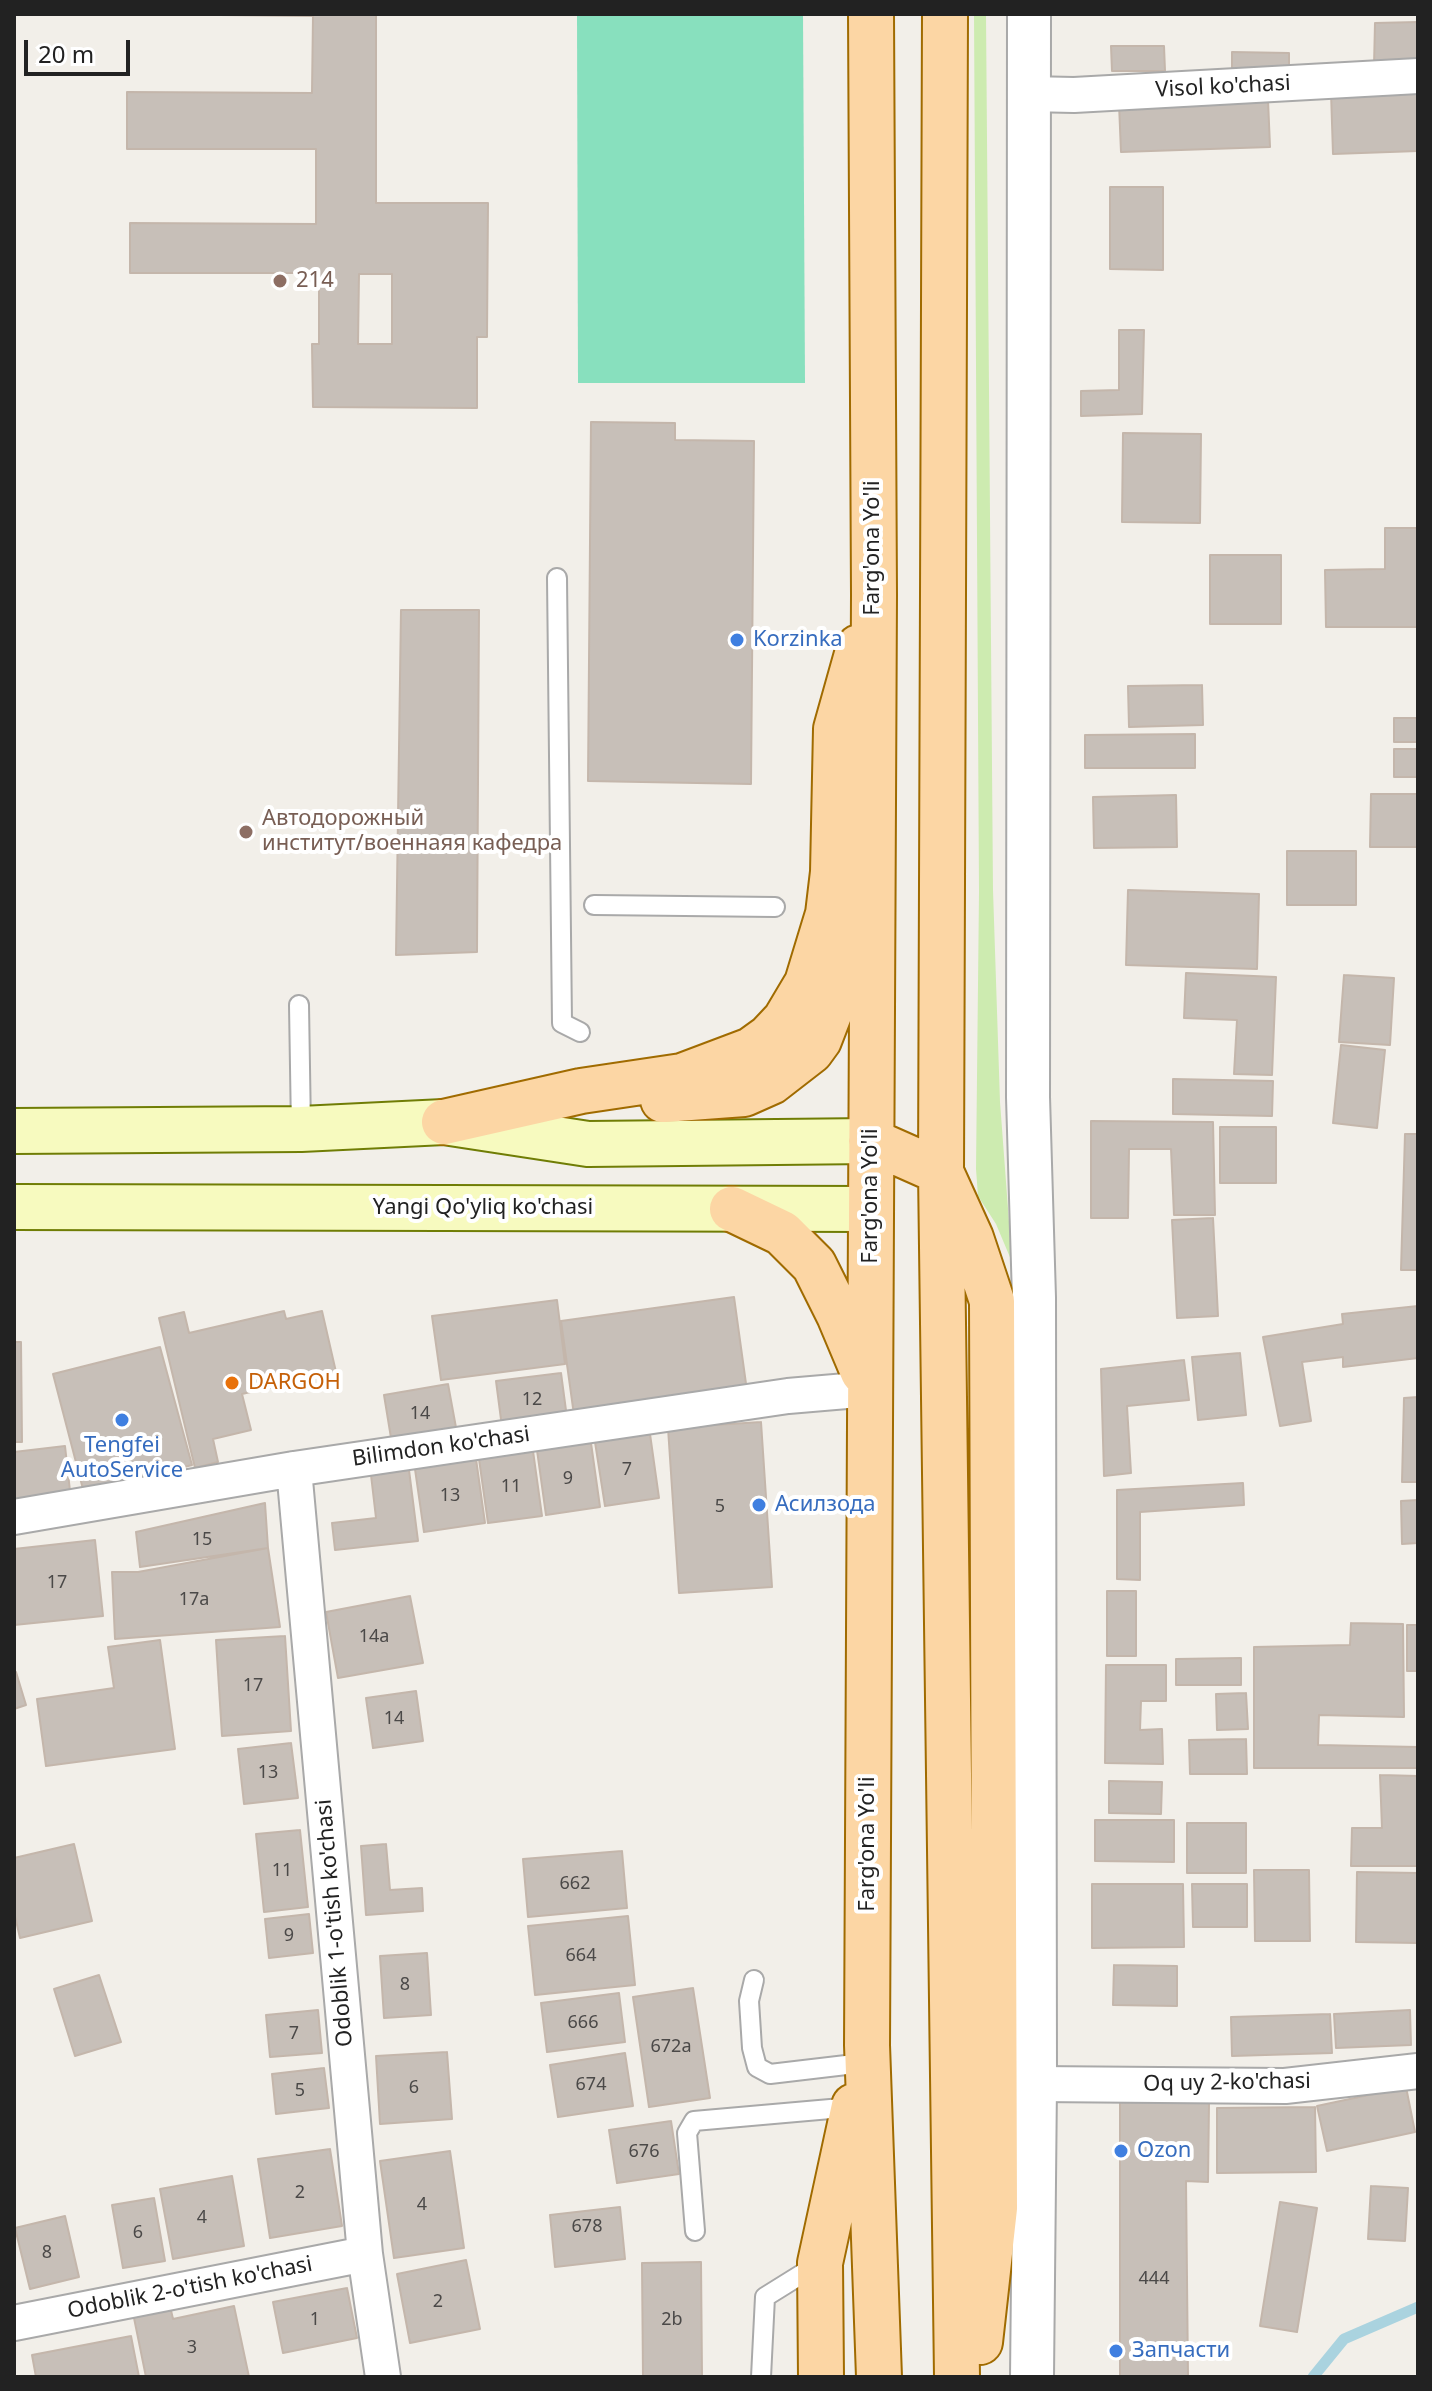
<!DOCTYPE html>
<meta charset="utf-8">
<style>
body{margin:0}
#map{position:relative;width:1432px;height:2391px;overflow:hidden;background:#f2efe9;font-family:"Noto Sans",sans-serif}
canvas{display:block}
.frame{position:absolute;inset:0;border:16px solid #222;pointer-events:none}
.scale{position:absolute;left:24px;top:40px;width:106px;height:36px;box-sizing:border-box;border:4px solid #222;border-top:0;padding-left:10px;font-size:24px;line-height:28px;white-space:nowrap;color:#222;-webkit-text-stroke:6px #fff;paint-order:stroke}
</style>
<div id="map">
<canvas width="1432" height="2391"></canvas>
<div class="frame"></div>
<div class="scale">20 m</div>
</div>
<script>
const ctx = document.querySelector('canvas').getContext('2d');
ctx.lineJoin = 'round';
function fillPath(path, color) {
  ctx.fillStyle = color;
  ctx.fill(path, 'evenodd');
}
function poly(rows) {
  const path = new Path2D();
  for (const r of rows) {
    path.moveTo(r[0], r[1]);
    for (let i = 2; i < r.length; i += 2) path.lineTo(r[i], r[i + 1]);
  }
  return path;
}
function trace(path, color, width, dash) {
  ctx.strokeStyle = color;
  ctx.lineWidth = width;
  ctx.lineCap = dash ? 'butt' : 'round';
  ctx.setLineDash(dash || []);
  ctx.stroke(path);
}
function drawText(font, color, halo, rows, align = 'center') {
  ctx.font = font + ' "Noto Sans",sans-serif';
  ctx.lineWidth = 8;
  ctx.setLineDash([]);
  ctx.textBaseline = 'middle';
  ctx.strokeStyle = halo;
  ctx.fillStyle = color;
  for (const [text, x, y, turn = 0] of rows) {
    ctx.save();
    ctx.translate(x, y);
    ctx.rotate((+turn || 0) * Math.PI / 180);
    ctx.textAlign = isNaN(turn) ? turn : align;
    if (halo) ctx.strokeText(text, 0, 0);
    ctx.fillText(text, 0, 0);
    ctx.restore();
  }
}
const grass = poly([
 [974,14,986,14,993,890,1000,1102,1012,1262,996,1224,978,1196,976,1169,979,892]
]);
const pitch = poly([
 [577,14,803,14,805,383,578,383]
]);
const stream = poly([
 [1313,2377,1344,2339,1418,2307]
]);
const building = poly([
 [376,14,376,203,488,203,487,337,477,337,477,408,313,407,312,344,319,344,319,273,130,273,130,223,316,224,316,149,127,149,127,92,312,93,313,16,126,14,376,14],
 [359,274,392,274,392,344,358,344,359,274],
 [1418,22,1418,63,1374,66,1375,23,1418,22],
 [1111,46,1164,46,1165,71,1112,71,1111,46],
 [1232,52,1289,53,1289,74,1232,74,1232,52],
 [1418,89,1418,151,1333,154,1331,92,1418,89],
 [1268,100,1270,147,1121,152,1119,104,1268,100],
 [1110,187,1163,187,1163,270,1110,269,1110,187],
 [1119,330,1144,330,1142,414,1081,416,1081,391,1119,390,1119,330],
 [591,422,675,423,675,440,754,441,751,784,588,781,591,422],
 [1123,433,1201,434,1200,523,1122,522,1123,433],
 [1385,528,1418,528,1418,627,1326,627,1325,570,1385,569,1385,528],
 [1210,555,1281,555,1281,624,1210,624,1210,555],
 [401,610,479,610,477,952,396,955,401,610],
 [1202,685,1203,725,1129,727,1128,686,1202,685],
 [1394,718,1418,718,1418,742,1394,742,1394,718],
 [1195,734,1195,768,1085,768,1085,735,1195,734],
 [1394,749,1418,749,1418,777,1394,777,1394,749],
 [1371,794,1418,794,1418,847,1370,847,1371,794],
 [1176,795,1177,847,1094,848,1093,797,1176,795],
 [1287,851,1356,851,1356,905,1287,905,1287,851],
 [1128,890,1259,894,1257,969,1126,965,1128,890],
 [1186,973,1276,977,1272,1075,1234,1074,1237,1020,1184,1018,1186,973],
 [1344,975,1394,978,1390,1045,1339,1042,1344,975],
 [1341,1045,1385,1050,1377,1128,1333,1123,1341,1045],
 [1173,1079,1273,1081,1272,1116,1173,1114,1173,1079],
 [1091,1121,1213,1122,1215,1215,1174,1215,1171,1149,1129,1149,1128,1218,1091,1218,1091,1121],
 [1220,1127,1276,1127,1276,1183,1220,1183,1220,1127],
 [1405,1134,1418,1134,1418,1270,1401,1270,1405,1134],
 [1213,1218,1218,1316,1177,1318,1172,1220,1213,1218],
 [734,1297,747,1391,574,1415,561,1321,734,1297],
 [557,1300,565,1364,441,1380,432,1316,557,1300],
 [1418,1306,1418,1358,1343,1367,1343,1357,1302,1362,1311,1421,1280,1426,1263,1337,1343,1324,1342,1314,1418,1306],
 [284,1311,286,1319,322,1311,336,1372,242,1394,251,1430,213,1439,218,1462,195,1468,159,1318,184,1312,189,1333,284,1311],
 [14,1342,21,1342,22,1442,14,1442,14,1342],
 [160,1347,192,1465,84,1493,53,1374,160,1347],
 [1240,1353,1246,1415,1198,1420,1192,1357,1240,1353],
 [1184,1360,1189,1400,1127,1406,1131,1473,1104,1476,1101,1369,1184,1360],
 [561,1373,567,1418,502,1427,496,1381,561,1373],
 [448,1384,457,1433,392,1444,384,1395,448,1384],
 [1418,1397,1418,1482,1402,1482,1404,1398,1418,1397],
 [761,1422,772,1587,679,1593,668,1428,761,1422],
 [650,1434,659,1498,605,1506,595,1442,650,1434],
 [591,1443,600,1507,546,1515,537,1450,591,1443],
 [65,1446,71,1500,14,1507,14,1452,65,1446],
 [533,1451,542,1516,488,1523,479,1459,533,1451],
 [476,1459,485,1523,424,1532,415,1469,476,1459],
 [409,1470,418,1541,335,1550,332,1523,376,1518,371,1475,409,1470],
 [1243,1483,1244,1505,1140,1512,1140,1580,1117,1579,1117,1490,1243,1483],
 [1418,1500,1418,1543,1402,1544,1401,1501,1418,1500],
 [265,1503,268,1548,140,1567,136,1532,265,1503],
 [95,1540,103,1616,14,1625,14,1549,95,1540],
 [268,1548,280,1627,115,1639,112,1572,138,1572,268,1548],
 [1107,1591,1136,1591,1136,1656,1107,1656,1107,1591],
 [410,1596,423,1663,338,1678,326,1612,410,1596],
 [1351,1623,1403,1624,1404,1717,1319,1715,1318,1745,1418,1747,1418,1768,1254,1768,1254,1647,1350,1645,1351,1623],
 [1407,1625,1418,1625,1418,1671,1407,1671,1407,1625],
 [285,1636,291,1731,222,1736,216,1640,285,1636],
 [160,1640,175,1749,46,1766,37,1699,114,1688,108,1647,160,1640],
 [1241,1658,1241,1685,1176,1685,1176,1659,1241,1658],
 [1106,1665,1166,1665,1166,1701,1141,1701,1140,1730,1162,1729,1163,1764,1105,1763,1106,1665],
 [16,1672,26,1705,14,1709,14,1673,16,1672],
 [416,1691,423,1741,373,1748,366,1698,416,1691],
 [1246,1693,1248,1729,1217,1730,1216,1694,1246,1693],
 [1246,1739,1247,1774,1190,1774,1189,1740,1246,1739],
 [291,1743,298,1798,244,1804,238,1749,291,1743],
 [1380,1775,1418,1776,1418,1866,1351,1866,1352,1828,1382,1828,1380,1775],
 [1109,1781,1162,1782,1161,1814,1109,1813,1109,1781],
 [1095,1820,1174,1820,1174,1862,1095,1861,1095,1820],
 [1187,1823,1246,1823,1246,1873,1187,1873,1187,1823],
 [300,1830,308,1907,264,1912,256,1834,300,1830],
 [74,1844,92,1921,20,1938,14,1912,14,1858,74,1844],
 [386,1844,390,1890,422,1888,423,1911,366,1915,361,1846,386,1844],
 [622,1851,627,1908,528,1917,523,1859,622,1851],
 [1254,1870,1309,1870,1310,1941,1255,1941,1254,1870],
 [1357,1872,1418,1873,1418,1943,1356,1942,1357,1872],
 [1092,1884,1183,1884,1184,1947,1092,1948,1092,1884],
 [1192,1884,1247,1884,1247,1927,1193,1927,1192,1884],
 [309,1914,313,1953,269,1958,265,1919,309,1914],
 [628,1916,635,1985,535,1995,528,1926,628,1916],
 [427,1953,431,2015,384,2018,380,1956,427,1953],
 [1114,1965,1177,1966,1177,2006,1113,2005,1114,1965],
 [99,1975,121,2042,75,2056,54,1989,99,1975],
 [693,1988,710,2098,649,2107,633,1997,693,1988],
 [619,1993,625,2042,547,2052,541,2003,619,1993],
 [318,2010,322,2053,270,2057,266,2015,318,2010],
 [1410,2010,1411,2045,1336,2048,1334,2014,1410,2010],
 [1330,2014,1332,2053,1232,2056,1231,2017,1330,2014],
 [447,2052,452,2119,380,2124,376,2056,447,2052],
 [625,2053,633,2106,558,2117,550,2065,625,2053],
 [324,2068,329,2108,276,2114,272,2074,324,2068],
 [1406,2087,1415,2132,1327,2151,1317,2106,1406,2087],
 [1120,2102,1209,2103,1208,2182,1186,2181,1188,2377,1120,2377,1120,2102],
 [1315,2107,1316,2172,1217,2173,1217,2108,1315,2107],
 [671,2121,679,2174,617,2183,609,2130,671,2121],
 [330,2149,342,2226,270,2238,258,2159,330,2149],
 [450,2151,464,2248,394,2258,380,2161,450,2151],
 [232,2176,244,2246,173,2259,160,2189,232,2176],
 [1371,2186,1408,2188,1405,2241,1368,2239,1371,2186],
 [154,2198,165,2261,123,2268,112,2205,154,2198],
 [1280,2202,1317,2208,1297,2332,1260,2326,1280,2202],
 [620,2207,625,2259,555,2267,550,2215,620,2207],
 [65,2216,79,2277,30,2289,15,2228,65,2216],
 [466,2260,480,2329,410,2343,397,2274,466,2260],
 [701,2262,702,2377,643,2377,642,2263,701,2262],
 [347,2288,357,2338,283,2353,273,2302,347,2288],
 [170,2306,173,2319,234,2306,249,2377,146,2377,133,2313,170,2306],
 [131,2336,139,2377,36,2377,32,2355,131,2336]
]);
const service = poly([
 [557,578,562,1023,580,1032],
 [594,905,775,907],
 [299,1005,301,1129],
 [754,1980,749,2001,752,2048,757,2067,770,2074,863,2063],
 [695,2231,687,2133,694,2121,853,2107],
 [761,2377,765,2297,818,2264]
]);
const minor = poly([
 [1028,94,1074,95,1418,76],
 [294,1469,365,2254,383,2377],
 [14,1517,294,1469,788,1396,870,1389],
 [1035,2084,1285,2086,1418,2071],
 [14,2323,365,2254]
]);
const tertiary = poly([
 [1029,14,1028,1097,1034,1298,1035,2084,1032,2377]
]);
const secondary = poly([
 [14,1131,301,1129,444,1122,588,1144,871,1141],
 [14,1207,871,1209]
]);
const primary = poly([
 [871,14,874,595,867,2045,879,2377],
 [945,14,941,1172,957,2377],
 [663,1100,744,1094,771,1082,811,1051,819,1040,836,996,842,931],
 [444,1122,581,1091,682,1076,751,1050,769,1037,785,1020,807,983,828,914,833,872,836,729,859,647],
 [871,1141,941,1172,971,1238,992,1301,995,2208,980,2342],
 [732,1209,782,1233,814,1265,839,1315,863,1372],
 [821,2377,820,2263,854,2106]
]);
const markers = [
 [280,281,8,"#8d6e63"],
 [737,640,8,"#3f7fe0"],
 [246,832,8,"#8d6e63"],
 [232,1383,8,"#e8710a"],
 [122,1420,8,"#3f7fe0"],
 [759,1505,8,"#3f7fe0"],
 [1121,2151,8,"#3f7fe0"],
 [1116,2351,8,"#3f7fe0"]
];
const numberNames = [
 ["12",532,1400],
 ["14",420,1414],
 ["7",627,1470],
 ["9",568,1479],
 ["11",511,1487],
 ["13",450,1496],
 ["5",720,1507],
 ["15",202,1540],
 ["17",57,1583],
 ["17a",194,1600],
 ["14a",374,1637],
 ["17",253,1686],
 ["14",394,1719],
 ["13",268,1773],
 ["11",282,1871],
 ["662",575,1884],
 ["9",289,1936],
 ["664",581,1956],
 ["8",405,1985],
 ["666",583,2023],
 ["7",294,2034],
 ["672a",671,2047],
 ["674",591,2085],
 ["6",414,2088],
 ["5",300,2091],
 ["676",644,2152],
 ["2",300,2193],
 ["4",422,2205],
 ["4",202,2218],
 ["678",587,2227],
 ["6",138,2233],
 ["8",47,2253],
 ["444",1154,2279],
 ["2",438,2302],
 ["1",315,2320],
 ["2b",672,2320],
 ["3",192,2348]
];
const streetNames = [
 ["Visol ko'chasi",1223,87,-3],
 ["Farg'ona Yo'li",873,548,-90],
 ["Farg'ona Yo'li",871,1196,-90],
 ["Yangi Qo'yliq ko'chasi",483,1208],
 ["Bilimdon ko'chasi",441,1447,-8],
 ["Farg'ona Yo'li",868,1844,-90],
 ["Odoblik 1-o'tish ko'chasi",335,1923,-95],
 ["Oq uy 2-ko'chasi",1227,2083,-1],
 ["Odoblik 2-o'tish ko'chasi",190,2288,-11]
];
const educationNames = [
 ["214",296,281],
 ["Автодорожный",262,819],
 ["институт/военнаяя кафедра",262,844]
];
const shopNames = [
 ["Korzinka",753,640],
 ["Tengfei",122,1446,"center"],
 ["AutoService",122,1471,"center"],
 ["Асилзода",775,1505],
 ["Ozon",1137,2151],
 ["Запчасти",1132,2351]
];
const foodNames = [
 ["DARGOH",248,1383]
];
fillPath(grass, '#cdebb0');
fillPath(pitch, '#88e0be');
trace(stream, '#aad3df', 11);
fillPath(building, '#c7bfb8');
trace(building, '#c4b6ab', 2);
trace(service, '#a9a9a9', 22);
trace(minor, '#a9a9a9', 38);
trace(tertiary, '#a9a9a9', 46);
trace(secondary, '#707d05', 48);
trace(primary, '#a06b00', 48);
trace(service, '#fff', 18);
trace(minor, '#fff', 34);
trace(tertiary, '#fff', 42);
trace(secondary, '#f7fabf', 44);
trace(primary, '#fcd6a4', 44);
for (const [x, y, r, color] of markers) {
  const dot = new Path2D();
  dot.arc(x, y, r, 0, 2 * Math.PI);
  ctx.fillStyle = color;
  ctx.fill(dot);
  trace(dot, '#fff', 3);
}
drawText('18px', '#4b4948', null, numberNames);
drawText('22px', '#222', '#fff', streetNames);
drawText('22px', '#785e54', '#fff', educationNames, 'left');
drawText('22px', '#366cbe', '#fff', shopNames, 'left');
drawText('22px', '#c56008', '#fff', foodNames, 'left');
</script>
